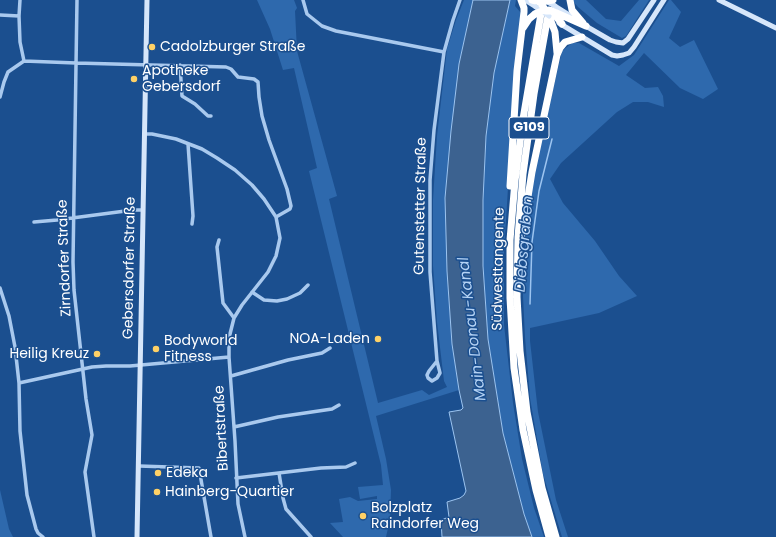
<!DOCTYPE html>
<meta charset="utf-8">
<style>
body{margin:0}
canvas{display:block;background:#1b4f8f}
</style>
<canvas width="776" height="537"></canvas>
<script>
const ctx = document.querySelector('canvas').getContext('2d');
ctx.lineJoin = 'round';
function fillPath(path, color) {
  ctx.fillStyle = color;
  ctx.fill(path, 'evenodd');
}
function poly(rows) {
  const path = new Path2D();
  for (const r of rows) {
    path.moveTo(r[0], r[1]);
    for (let i = 2; i < r.length; i += 2) path.lineTo(r[i], r[i + 1]);
  }
  return path;
}
function trace(path, color, width, dash) {
  ctx.strokeStyle = color;
  ctx.lineWidth = width;
  ctx.lineCap = dash ? 'butt' : 'round';
  ctx.setLineDash(dash || []);
  ctx.stroke(path);
}
function drawText(font, color, halo, rows, align = 'center') {
  ctx.font = font + ' Poppins,sans-serif';
  ctx.lineWidth = 3;
  ctx.setLineDash([]);
  ctx.textBaseline = 'middle';
  ctx.strokeStyle = halo;
  ctx.fillStyle = color;
  for (const [text, x, y, turn = 0] of rows) {
    ctx.save();
    ctx.translate(x, y);
    ctx.rotate((+turn || 0) * Math.PI / 180);
    ctx.textAlign = isNaN(turn) ? turn : align;
    if (halo) ctx.strokeText(text, 0, 0);
    ctx.fillText(text, 0, 0);
    ctx.restore();
  }
}
const green = poly([
 [257,0,294,0,297,8,295,11,297,51,337,196,329,199,378,403,422,390,429,395,447,387,444,381,437,322,433,266,433,200,437,136,447,49,456,20,464,0,473,0,459,64,447,271,452,344,459,390,376,416,386,459,391,490,390,519,386,537,343,537,330,523,343,522,339,499,350,497,358,501,377,499,377,496,360,499,358,487,383,485,381,465,309,171,317,168,294,68,283,70,270,29],
 [510,0,516,0,515,6,521,13,514,91,504,252,504,325,513,403,522,459,534,508,544,537,532,537,524,514,503,433,488,339,483,266,483,200,486,136,494,73],
 [572,0,586,0,606,19,621,21,639,0,649,0,626,36,622,38,597,23,578,7],
 [669,0,671,0,681,12,669,38,680,47,694,40,718,89,703,99,680,88,644,53,626,75,645,88,658,87,663,96,664,107,648,102,633,102,617,112,561,163,550,179,563,203,595,241,619,276,637,296,599,313,530,328,530,341,538,412,556,500,568,537,562,537,543,474,530,398,525,337,523,296,525,241,533,176,562,51,572,43,579,43,619,66,634,55],
 [0,490,9,529,13,537,0,537]
]);
const water = poly([
 [473,0,510,0,494,73,486,136,483,200,483,266,488,339,503,433,524,514,532,537,442,537,441,520,449,517,447,502,460,498,464,495,466,491,449,412,461,410,463,408,459,390,452,344,447,271,445,198,451,131,459,64,473,0]
]);
const stream = poly([
 [530,304,532,242,539,191,552,139]
]);
const street = poly([
 [20,0,19,16,20,42,24,61],
 [77,0,73,262,74,290,86,399,92,435,85,472,94,537],
 [303,0,307,14,322,26,336,31,444,52],
 [0,15,19,16],
 [180,65,182,96,195,104,208,116,211,116],
 [0,97,4,82,8,72,24,61,76,63,226,67,231,69,238,77,254,79,258,82,259,97,262,116,269,140,287,189,291,206,290,209,276,217],
 [144,134,152,134,176,139,202,149,217,158,235,170,252,185,264,199,276,217,280,238,276,256,268,272,242,305,234,318,229,338,229,357],
 [188,144,193,216,192,224],
 [34,222,57,220,133,210,143,210],
 [219,240,217,247,223,303,234,318],
 [0,288,9,316,15,347,19,383,20,431,27,495,36,529,38,533,43,537],
 [252,292,264,300,277,301,287,299,300,293,308,285],
 [437,361,429,371,427,375,428,378,432,381,437,378,440,373,437,361,430,272,430,180,434,130,444,52,453,20,460,0],
 [231,376,288,360,322,353,330,348],
 [19,383,92,367,106,366,130,366,229,357,235,441,238,504,245,537],
 [234,427,278,417,332,409,339,405],
 [139,466,199,468,211,537],
 [279,473,283,498,286,509,311,537],
 [236,478,321,468,346,467,355,463]
]);
const secondary = poly([
 [525,0,536,7],
 [719,0,776,28],
 [555,6,571,16],
 [559,23,612,55,617,56,623,55,629,53,634,47,664,0],
 [584,25,610,40,616,42,623,43,628,39,654,0],
 [137,537,147,0]
]);
const highway = poly([
 [532,0,540,2],
 [570,0,572,10,583,23],
 [542,8,523,119,515,181,510,240,510,298,514,368,523,430,536,490,549,537],
 [549,10,534,94,523,174,518,237,517,297,520,351,527,412,542,488,556,537],
 [552,11,586,26],
 [552,11,562,24],
 [549,16,555,32,557,53],
 [523,28,529,19,535,14],
 [510,186,517,71,524,12,524,8,521,0],
 [521,240,532,172,557,55,560,48,565,42,582,37]
]);
const secondaryBridge = poly([
 [546,1,555,6],
 [536,7,549,16]
]);
const highwayBridge = poly([
 [552,11,546,11,540,2,553,0],
 [535,14,542,11]
]);
const markers = [
 [152,47,4,"#ffd166"],
 [134,79,4,"#ffd166"],
 [378,339,4,"#ffd166"],
 [156,349,4,"#ffd166"],
 [97,354,4,"#ffd166"],
 [158,473,4,"#ffd166"],
 [157,492,4,"#ffd166"],
 [363,516,4,"#ffd166"]
];
const shields = [
 [529,128,40]
];
const shieldNames = [
 ["G109",529,128]
];
const poiNames = [
 ["Cadolzburger Straße",160,47],
 ["Apotheke",142,71],
 ["Gebersdorf",142,87],
 ["NOA-Laden",370,339,"right"],
 ["Bodyworld",164,341],
 ["Fitness",164,357],
 ["Heilig Kreuz",89,354,"right"],
 ["Edeka",166,473],
 ["Hainberg-Quartier",165,492],
 ["Bolzplatz",371,508],
 ["Raindorfer Weg",371,524]
];
const streetNames = [
 ["Gutenstetter Straße",421,206,-89],
 ["Zirndorfer Straße",65,258,-92],
 ["Gebersdorfer Straße",130,268,-89],
 ["Südwesttangente",499,269,-89],
 ["Bibertstraße",222,428,-93]
];
const waterNames = [
 ["Diebsgraben",525,244,-85],
 ["Main-Donau-Kanal",473,329,-97]
];
fillPath(green, '#2e69ad');
fillPath(water, '#3c6290');
trace(water, '#9cc4f0', 1);
trace(stream, '#9cc4f0', 1.5);
trace(street, '#a9c9ee', 3.5);
trace(secondary, '#d6e6fa', 5);
trace(highway, '#fff', 7);
trace(secondaryBridge, '#d6e6fa', 5);
trace(highwayBridge, '#fff', 7);
for (const [x, y, r, color] of markers) {
  const dot = new Path2D();
  dot.arc(x, y, r, 0, 2 * Math.PI);
  ctx.fillStyle = color;
  ctx.fill(dot);
  trace(dot, '#1b4f8f', 1.5);
}
for (const [x, y, w] of shields) {
  const box = new Path2D();
  box.roundRect(x - w / 2, y - 11, w, 22, 3);
  ctx.fillStyle = '#1b4f8f';
  ctx.fill(box);
  trace(box, '#fff', 1);
}
drawText('bold 13px', '#fff', null, shieldNames);
drawText('14px', '#fff', '#1b4f8f', poiNames, 'left');
drawText('14px', '#fff', '#1b4f8f', streetNames);
drawText('italic 15px', '#b5d3f5', '#1b4f8f', waterNames);
</script>
